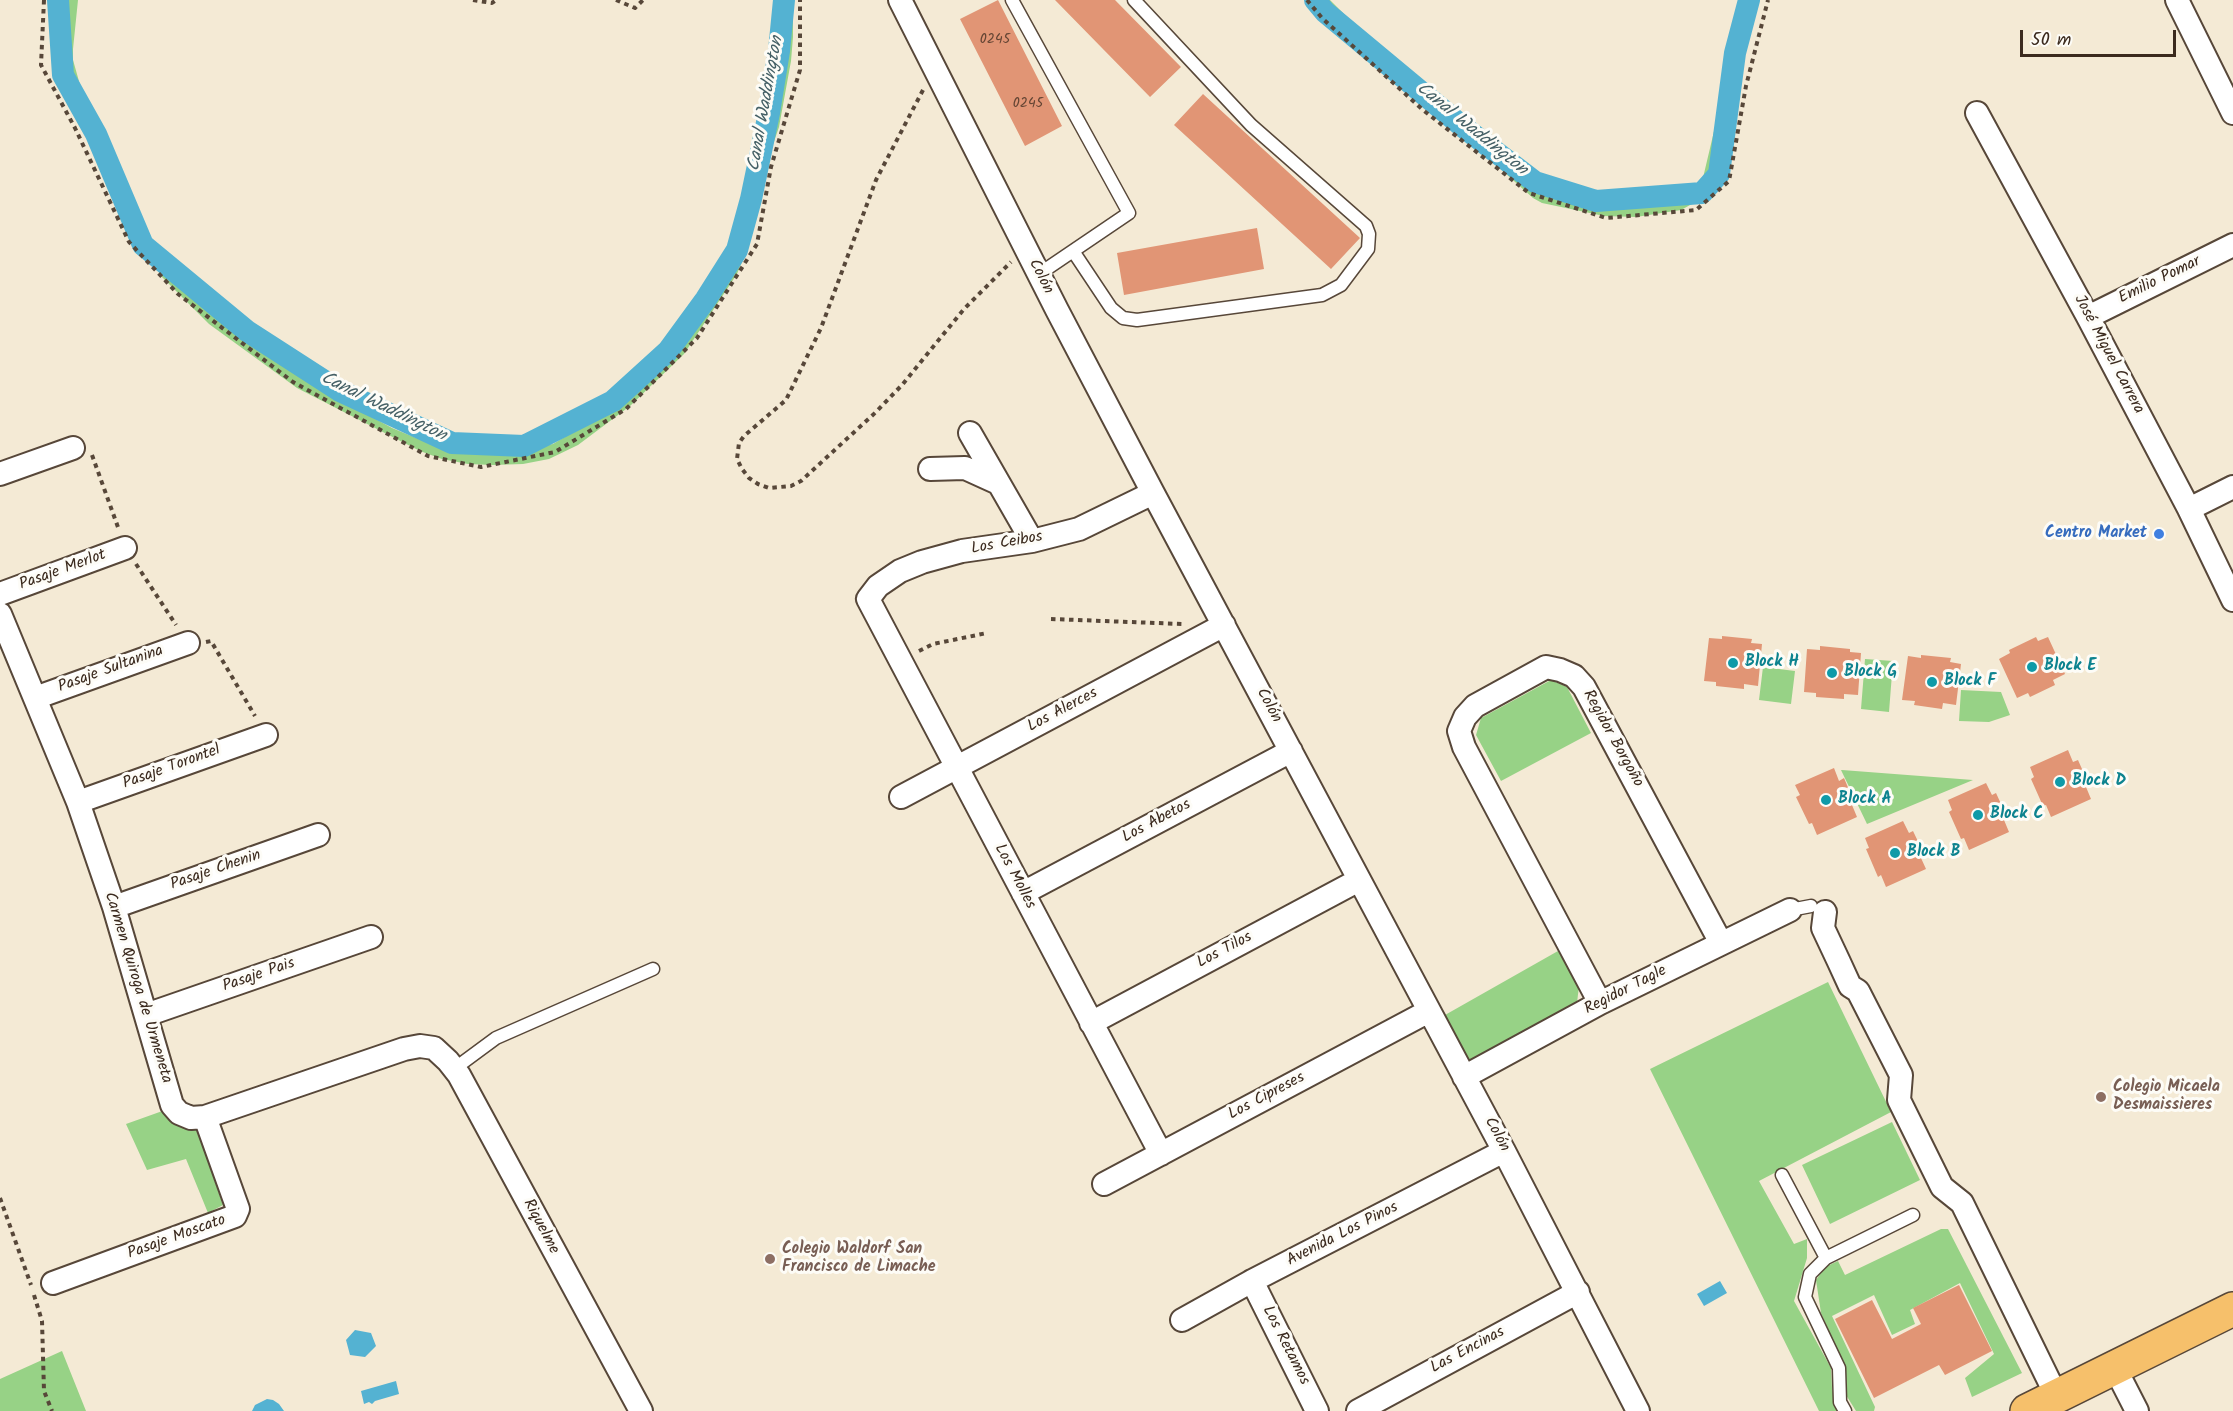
<!DOCTYPE html>
<meta charset="utf-8">
<style>
body{margin:0}
#map{position:relative;width:2233px;height:1411px;overflow:hidden;background:#f4ead5;font-family:Kalam,sans-serif}
canvas{display:block}
.scale{position:absolute;left:2020px;top:30px;width:156px;height:27px;box-sizing:border-box;border:3px solid #3b2a1e;border-top:0;padding-left:8px;font-size:18px;line-height:21px;white-space:nowrap;color:#3b2a1e;-webkit-text-stroke:4px #fdfcf7;paint-order:stroke}
</style>
<div id="map">
<canvas width="2233" height="1411"></canvas>
<div class="scale">50 m</div>
</div>
<script>
const ctx = document.querySelector('canvas').getContext('2d');
ctx.lineJoin = 'round';
function fillPath(path, color) {
  ctx.fillStyle = color;
  ctx.fill(path, 'evenodd');
}
function poly(rows) {
  const path = new Path2D();
  for (const r of rows) {
    path.moveTo(r[0], r[1]);
    for (let i = 2; i < r.length; i += 2) path.lineTo(r[i], r[i + 1]);
  }
  return path;
}
function trace(path, color, width, dash) {
  ctx.strokeStyle = color;
  ctx.lineWidth = width;
  ctx.lineCap = dash ? 'butt' : 'round';
  ctx.setLineDash(dash || []);
  ctx.stroke(path);
}
function drawText(font, color, halo, rows, align = 'center') {
  ctx.font = font + ' Kalam,sans-serif';
  ctx.lineWidth = 6;
  ctx.setLineDash([]);
  ctx.textBaseline = 'middle';
  ctx.strokeStyle = halo;
  ctx.fillStyle = color;
  for (const [text, x, y, turn = 0] of rows) {
    ctx.save();
    ctx.translate(x, y);
    ctx.rotate((+turn || 0) * Math.PI / 180);
    ctx.textAlign = isNaN(turn) ? turn : align;
    if (halo) ctx.strokeText(text, 0, 0);
    ctx.fillText(text, 0, 0);
    ctx.restore();
  }
}
const green = poly([
 [67,0,78,0,73,49,73,60,84,99,161,259,181,283,218,317,253,340,315,386,392,428,421,440,456,451,494,455,553,444,578,429,637,381,669,348,714,294,729,267,741,227,750,184,775,101,781,61,783,0,793,0,793,37,791,61,779,127,768,159,746,252,737,274,684,354,630,406,578,445,549,459,523,464,493,465,468,464,442,459,420,451,297,388,209,324,161,276,134,227,72,103,66,86,58,50,58,39,65,15],
 [1318,0,1330,0,1393,63,1478,136,1530,184,1542,191,1556,196,1591,203,1631,205,1679,201,1695,192,1702,182,1733,51,1747,0,1757,0,1742,53,1714,180,1710,187,1701,199,1681,210,1636,217,1604,216,1542,203,1533,198,1459,132,1388,72],
 [1865,659,1893,661,1889,712,1861,709],
 [1763,667,1795,671,1791,704,1759,700],
 [1551,680,1567,687,1591,733,1501,781,1476,735,1481,718],
 [1961,690,2001,692,2010,715,1989,722,1959,721],
 [1841,770,1842,770,1973,780,1867,824],
 [1558,951,1579,986,1577,1003,1475,1062,1469,1060,1445,1015],
 [1828,982,1891,1112,1759,1181,1794,1244,1807,1239,1807,1258,1794,1301,1831,1368,1832,1388,1837,1411,1819,1411,1650,1069],
 [168,1109,173,1123,186,1129,197,1130,223,1205,208,1213,186,1159,147,1170,126,1124],
 [1892,1122,1920,1180,1830,1224,1802,1165],
 [1941,1229,1948,1229,2022,1373,1972,1397,1965,1378,1994,1354,1960,1283,1910,1310,1915,1324,1892,1335,1874,1295,1832,1316,1875,1407,1874,1411,1856,1411,1846,1395,1846,1370,1821,1313,1816,1280,1825,1267,1838,1261,1845,1275],
 [62,1351,86,1411,0,1411,0,1379]
]);
const water = poly([
 [1720,1281,1727,1293,1704,1306,1697,1294],
 [355,1330,371,1333,376,1346,365,1357,350,1355,346,1340],
 [396,1381,399,1394,375,1401,372,1404,369,1402,364,1404,361,1391],
 [267,1399,273,1400,279,1404,284,1411,252,1411,255,1405]
]);
const canal = poly([
 [58,0,63,75,96,134,143,245,247,331,340,391,452,443,524,446,613,401,668,351,706,299,737,250,751,199,769,113,779,51,784,0],
 [1315,0,1325,12,1462,126,1535,182,1596,201,1702,193,1719,174,1735,53,1749,0]
]);
const building = poly([
 [998,0,1062,126,1025,146,960,19],
 [1055,0,1115,0,1181,67,1150,97],
 [1203,94,1360,238,1331,269,1174,125],
 [1257,228,1264,269,1124,295,1117,253],
 [1722,636,1752,639,1751,643,1762,644,1758,686,1744,684,1744,689,1716,686,1716,682,1704,681,1709,638,1722,639],
 [2036,637,2038,641,2048,637,2065,674,2053,680,2055,685,2030,697,2028,693,2017,698,1999,659,2010,653,2009,650],
 [1820,646,1850,649,1850,652,1861,653,1858,695,1844,694,1844,699,1816,697,1816,693,1804,692,1807,649,1820,650],
 [1921,655,1951,658,1950,662,1961,664,1956,705,1943,703,1942,709,1914,705,1915,701,1902,700,1908,656,1921,658],
 [2068,750,2073,762,2078,760,2089,785,2086,787,2091,799,2051,817,2046,805,2043,806,2031,779,2034,777,2030,767],
 [1834,768,1839,781,1844,778,1855,804,1852,805,1857,817,1817,835,1812,823,1809,824,1796,797,1800,795,1795,785],
 [1986,783,1992,795,1996,793,2008,819,2004,820,2009,832,1969,850,1964,838,1961,839,1949,812,1952,810,1948,800],
 [1903,821,1909,833,1913,831,1925,856,1921,858,1926,869,1886,887,1881,875,1878,877,1866,849,1869,848,1865,838],
 [1959,1285,1992,1351,1945,1375,1939,1365,1874,1398,1835,1319,1872,1300,1892,1339,1921,1324,1913,1308]
]);
const path = poly([
 [44,0,41,65,75,128,129,242,178,294,293,382,428,456,481,467,555,452,626,409,697,338,757,244,771,167,800,70,800,0],
 [473,0,492,3,496,0],
 [616,0,635,8,643,0],
 [1307,0,1322,18,1423,110,1529,193,1606,218,1696,210,1729,181,1746,86,1768,0],
 [923,90,876,180,821,328,786,400,744,436,739,443,737,459,742,469,749,478,758,484,769,488,791,486,801,481,876,412,902,385,964,309,1011,262],
 [92,455,119,530],
 [136,564,176,625],
 [1051,619,1182,624],
 [206,642,211,641,255,716],
 [919,651,933,644,987,633],
 [0,1198,31,1285],
 [34,1295,42,1321,44,1391,52,1411]
]);
const lane = poly([
 [1012,0,1129,213,1039,274],
 [1073,251,1111,308,1123,318,1137,320,1322,295,1341,285,1368,249,1369,234,1366,226,1251,125,1134,0],
 [1790,910,1811,906],
 [454,1069,496,1038,653,969],
 [1782,1175,1826,1258,1810,1274,1805,1297,1839,1368,1840,1402,1845,1411],
 [1826,1258,1913,1215]
]);
const street = poly([
 [900,0,1057,310,1153,493,1504,1151,1638,1411],
 [2177,0,2233,113],
 [1977,113,2088,317,2189,509,2233,600],
 [2088,317,2233,245],
 [970,433,1032,541],
 [930,469,965,468,998,483],
 [0,474,73,448],
 [1153,493,1079,529,1032,541,962,551,922,562,900,571,878,586,868,599,1161,1154],
 [2189,509,2233,487],
 [0,594,125,548],
 [0,614,78,802,114,907,172,1105,179,1113,191,1118,205,1117,404,1049,420,1046,434,1048,448,1061,459,1075,641,1411],
 [35,698,188,643],
 [901,797,1224,625],
 [78,802,266,735],
 [1023,893,1291,751],
 [114,907,318,835],
 [1825,912,1823,928,1839,962,1850,986,1858,991,1901,1075,1899,1100,1942,1187,1962,1203,2057,1397],
 [1600,1003,1464,747,1459,731,1465,717,1475,706,1546,667,1560,670,1574,676,1584,687,1721,943],
 [146,1015,371,937],
 [1091,1023,1359,880],
 [1464,1077,1600,1003,1790,910],
 [1104,1184,1429,1011],
 [1252,1281,1317,1411],
 [53,1283,235,1216,238,1209,205,1117],
 [1182,1320,1252,1281,1504,1151],
 [2115,1368,2137,1411],
 [1358,1411,1578,1292]
]);
const primary = poly([
 [2027,1411,2233,1309]
]);
const markers = [
 [2159,534,6,"#3f7fe0"],
 [1733,663,6,"#0f9aa8"],
 [2032,667,6,"#0f9aa8"],
 [1832,673,6,"#0f9aa8"],
 [1932,682,6,"#0f9aa8"],
 [2060,782,6,"#0f9aa8"],
 [1826,800,6,"#0f9aa8"],
 [1978,815,6,"#0f9aa8"],
 [1895,853,6,"#0f9aa8"],
 [2101,1097,6,"#8d6e63"],
 [770,1259,6,"#8d6e63"]
];
const numberNames = [
 ["0245",995,41],
 ["0245",1028,105]
];
const streetNames = [
 ["Colón",1040,277,63],
 ["Emilio Pomar",2160,281,-26],
 ["José Miguel Carrera",2108,355,62],
 ["Los Ceibos",1007,544,-10],
 ["Pasaje Merlot",63,571,-20],
 ["Pasaje Sultanina",111,670,-20],
 ["Colón",1268,706,62],
 ["Los Alerces",1063,711,-28],
 ["Regidor Borgoño",1612,739,61],
 ["Pasaje Torontel",172,768,-20],
 ["Los Abetos",1157,822,-28],
 ["Pasaje Chenin",216,871,-19],
 ["Los Molles",1014,877,62],
 ["Los Tilos",1225,951,-28],
 ["Pasaje Pais",259,976,-19],
 ["Carmen Quiroga de Urmeneta",137,988,73],
 ["Regidor Tagle",1626,991,-27],
 ["Los Cipreses",1267,1097,-28],
 ["Colón",1496,1135,62],
 ["Riquelme",540,1227,62],
 ["Avenida Los Pinos",1343,1235,-27],
 ["Pasaje Moscato",177,1238,-20],
 ["Los Retamos",1285,1346,63],
 ["Las Encinas",1468,1351,-28]
];
const shopNames = [
 ["Centro Market",2147,534]
];
const cultureNames = [
 ["Block H",1745,663],
 ["Block E",2044,667],
 ["Block G",1844,673],
 ["Block F",1944,682],
 ["Block D",2072,782],
 ["Block A",1838,800],
 ["Block C",1990,815],
 ["Block B",1907,853]
];
const educationNames = [
 ["Colegio Micaela",2113,1088],
 ["Desmaissieres",2113,1106],
 ["Colegio Waldorf San",782,1250],
 ["Francisco de Limache",782,1268]
];
const waterNames = [
 ["Canal Waddington",767,104,-80],
 ["Canal Waddington",1471,130,39],
 ["Canal Waddington",383,408,26]
];
fillPath(green, '#97d286');
fillPath(water, '#54b2d2');
trace(canal, '#54b2d2', 22);
fillPath(building, '#e19575');
trace(lane, '#574739', 15);
trace(street, '#574739', 26);
trace(primary, '#574739', 36);
trace(path, '#574739', 4, [4.5, 4.5]);
trace(lane, '#fff', 12);
trace(street, '#fff', 22);
trace(primary, '#f6c06b', 33);
for (const [x, y, r, color] of markers) {
  const dot = new Path2D();
  dot.arc(x, y, r, 0, 2 * Math.PI);
  ctx.fillStyle = color;
  ctx.fill(dot);
  trace(dot, '#fdfcf7', 2);
}
drawText('14px', '#644534', null, numberNames);
drawText('16px', '#3b2a1e', '#fdfcf7', streetNames);
drawText('bold 16px', '#366cbe', '#fdfcf7', shopNames, 'right');
drawText('bold 16px', '#0d838f', '#fdfcf7', cultureNames, 'left');
drawText('bold 16px', '#785e54', '#fdfcf7', educationNames, 'left');
drawText('italic 18px', '#456066', '#fdfcf7', waterNames);
</script>
